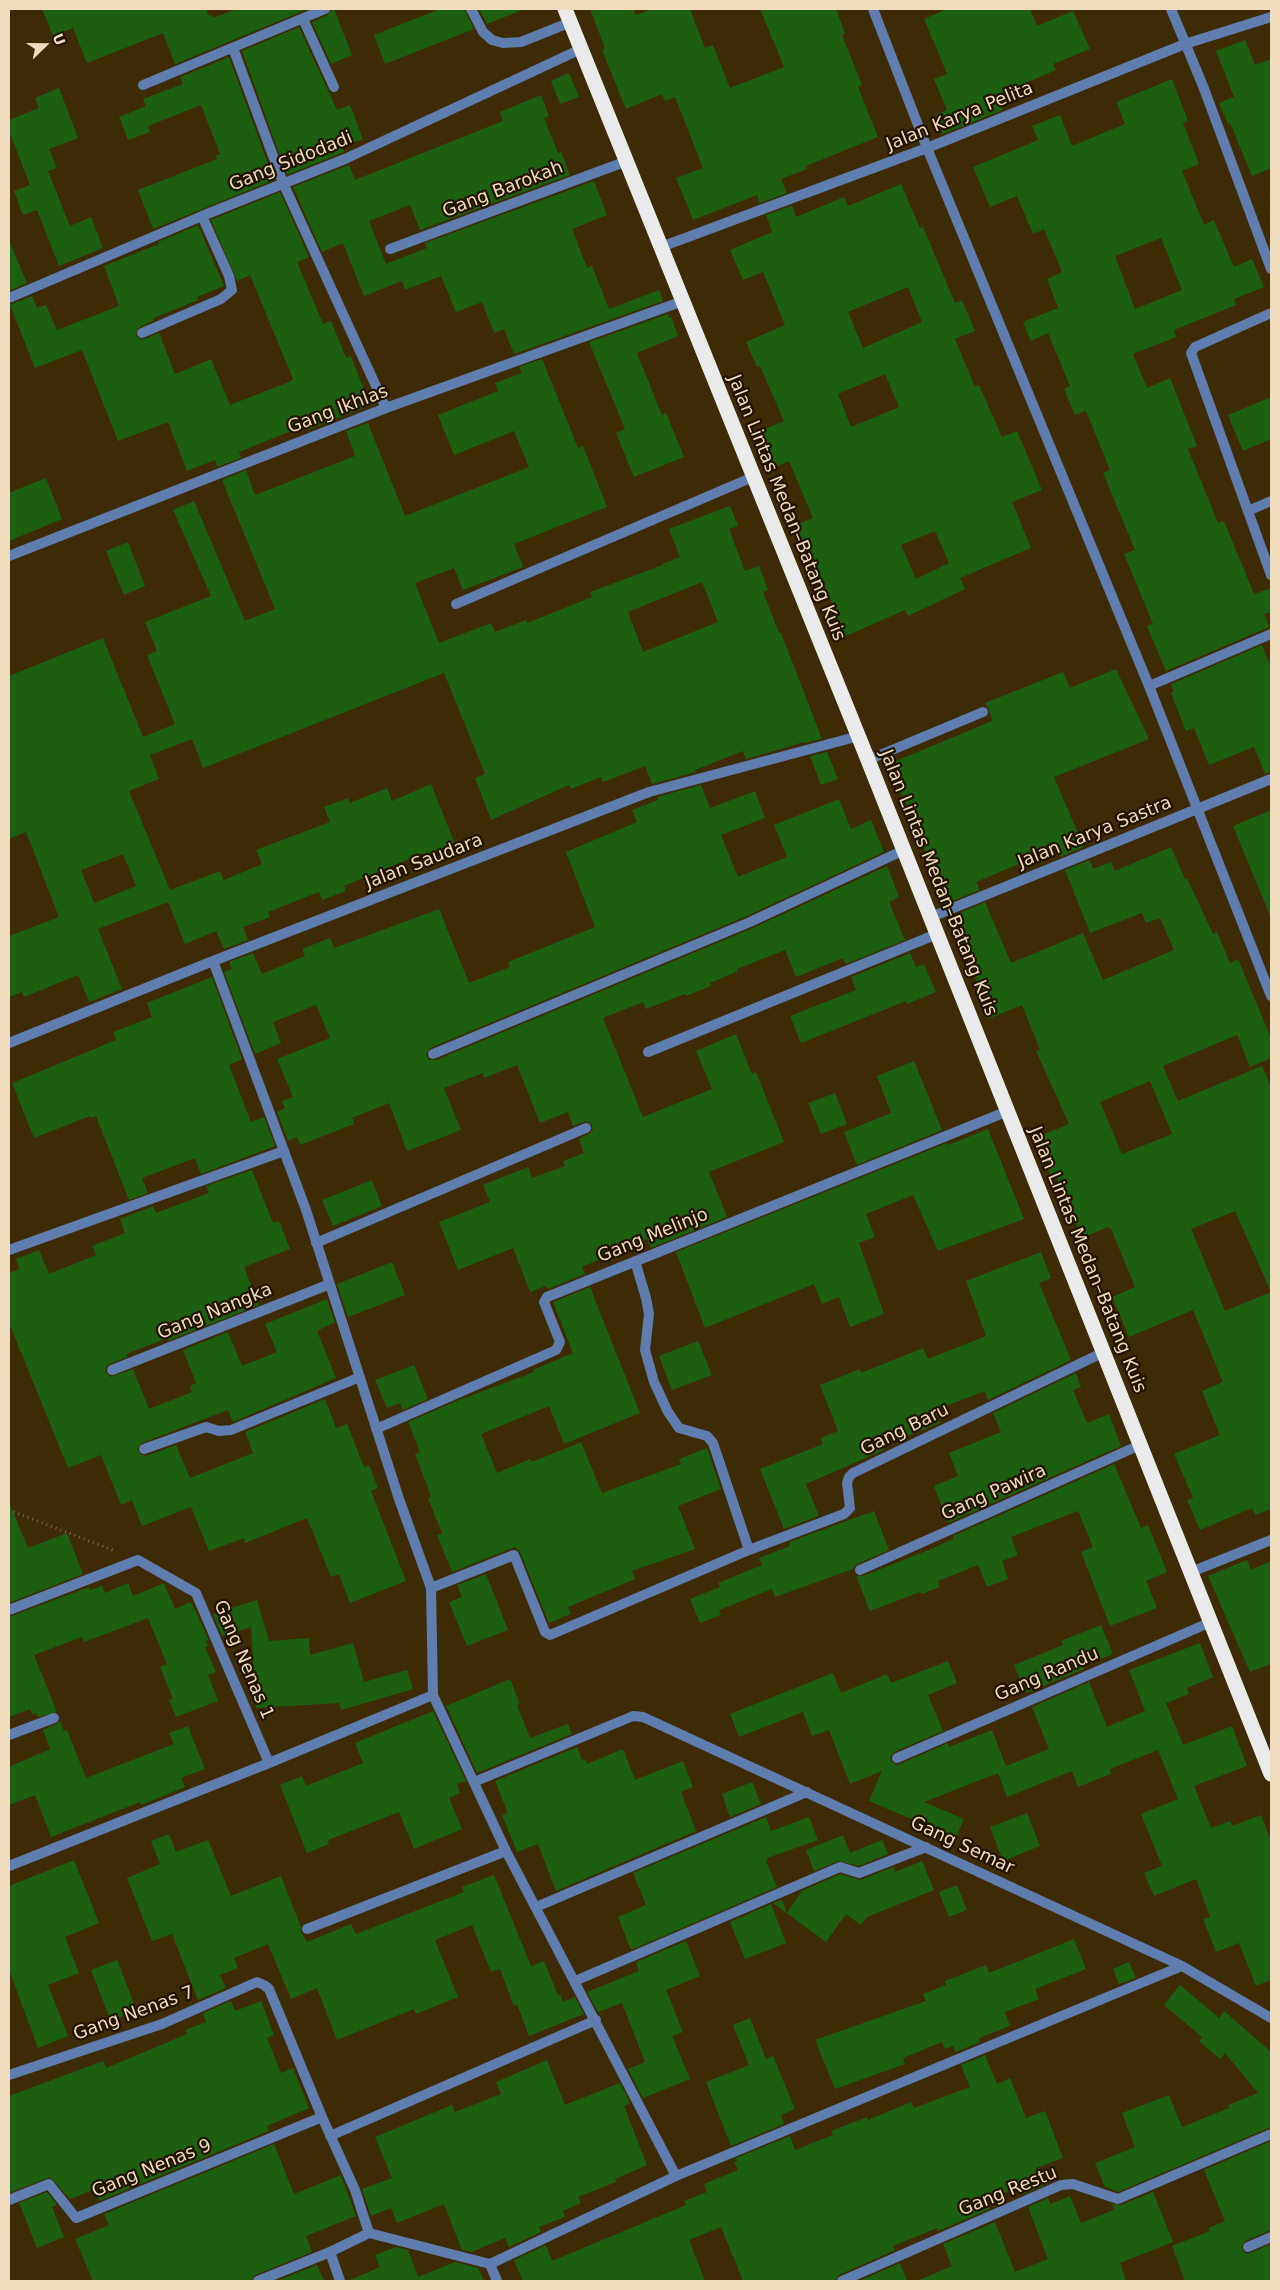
<!DOCTYPE html>
<meta charset="utf-8">
<style>
body{margin:0}
#map{position:relative;width:1280px;height:2290px;overflow:hidden;background:#3d2b06;font-family:"DejaVu Sans",sans-serif}
canvas{display:block}
.frame{position:absolute;inset:0;border:10px solid #efdcbc;pointer-events:none}
.north{position:absolute;left:20px;top:20px;width:50px;height:50px;-webkit-text-stroke:4px #211300;paint-order:stroke;rotate:68deg;font-size:14px;font-weight:700;line-height:20px;text-align:center;color:#efdcbc}
.north::after{content:'';display:block;margin:auto;width:18px;height:22px;background:#efdcbc;clip-path:polygon(50% 0,100% 100%,50% 72%,0 100%)}
</style>
<div id="map">
<canvas width="1280" height="2290"></canvas>
<div class="frame"></div>
<div class="north">U</div>
</div>
<script>
const ctx = document.querySelector('canvas').getContext('2d');
ctx.lineJoin = 'round';
function fillPath(path, color) {
  ctx.fillStyle = color;
  ctx.fill(path, 'evenodd');
}
function poly(rows) {
  const path = new Path2D();
  for (const r of rows) {
    path.moveTo(r[0], r[1]);
    for (let i = 2; i < r.length; i += 2) path.lineTo(r[i], r[i + 1]);
  }
  return path;
}
function trace(path, color, width, dash) {
  ctx.strokeStyle = color;
  ctx.lineWidth = width;
  ctx.lineCap = dash ? 'butt' : 'round';
  ctx.setLineDash(dash || []);
  ctx.stroke(path);
}
function drawText(font, color, halo, rows, align = 'center') {
  ctx.font = font + ' "DejaVu Sans",sans-serif';
  ctx.lineWidth = 4.5;
  ctx.setLineDash([]);
  ctx.textBaseline = 'middle';
  ctx.strokeStyle = halo;
  ctx.fillStyle = color;
  for (const [text, x, y, turn = 0] of rows) {
    ctx.save();
    ctx.translate(x, y);
    ctx.rotate((+turn || 0) * Math.PI / 180);
    ctx.textAlign = isNaN(turn) ? turn : align;
    if (halo) ctx.strokeText(text, 0, 0);
    ctx.fillText(text, 0, 0);
    ctx.restore();
  }
}
const building = poly([
 [42,9,206,9,209,16,212,15,213,18,237,9,308,9,175,64,163,33,87,63,73,28,53,36],
 [332,9,334,9,352,55,331,64,312,22,328,15],
 [440,9,464,9,474,29,385,64,374,35],
 [479,9,522,9,522,10,487,24],
 [590,9,633,9,636,15,652,9,690,9,705,48,713,45,730,88,784,67,760,9,836,9,845,33,842,35,862,85,858,87,878,137,806,166,807,169,781,179,787,193,760,203,757,195,693,220,676,178,703,168,675,97,665,101,662,94,626,109,602,50,605,48],
 [947,9,1030,9,1037,26,1073,11,1090,49,1053,64,1056,70,997,95,1003,110,943,134,935,115,947,110,934,79,947,74,924,19],
 [299,27,337,110,350,105,363,139,342,147,344,152,287,175,242,51],
 [1245,40,1255,65,1271,59,1271,168,1252,176,1230,123,1228,124,1219,103,1234,97,1216,51],
 [229,57,274,180,153,229,138,190,217,159,215,156,220,154,201,105,148,126,150,132,128,140,119,117,146,106,143,99,183,84,180,77],
 [569,73,579,97,560,104,551,81],
 [1172,79,1188,121,1183,123,1199,164,1182,171,1204,225,1214,220,1234,267,1252,259,1264,287,1234,299,1236,305,1174,330,1176,337,1133,354,1147,388,1170,378,1197,446,1188,449,1218,523,1224,521,1254,594,1271,588,1271,612,1264,614,1269,627,1166,671,1147,626,1153,624,1124,554,1135,550,1103,473,1110,470,1086,411,1075,415,1064,389,1070,386,1048,333,1031,341,1023,322,1058,308,1047,279,1062,272,1044,229,1033,234,1017,196,990,207,973,167,1038,140,1032,126,1060,115,1072,146,1125,124,1116,102],
 [1161,238,1182,290,1135,309,1115,256],
 [59,88,78,138,49,149,57,168,48,171,70,226,91,217,103,248,59,266,37,210,23,215,14,191,30,185,9,131,9,120,39,108,35,98],
 [541,95,549,116,544,118,558,153,561,152,570,175,420,230,410,205,369,221,386,264,427,248,425,243,594,181,607,215,572,229,587,268,592,266,609,309,659,290,663,301,514,354,504,329,494,333,482,302,456,312,441,276,405,290,402,281,364,296,343,243,322,252,293,187,349,165,355,180,503,121,500,112],
 [901,184,920,228,923,227,955,303,962,300,975,331,955,339,975,387,979,385,1002,437,1017,431,1042,490,1012,502,1031,548,960,578,965,589,908,616,905,610,846,636,822,580,818,582,796,525,813,518,789,461,773,468,758,432,784,421,760,366,757,367,746,342,785,325,763,272,743,280,730,250,772,232,766,215,792,206,796,217,844,197,848,206],
 [908,287,922,322,863,348,848,312],
 [885,374,899,407,851,427,838,394],
 [935,531,949,563,916,579,901,545],
 [280,192,309,257,297,262,323,324,331,321,346,358,351,356,370,405,308,430,306,425,239,452,241,458,217,467,215,460,187,471,168,422,118,441,82,350,35,368,10,305,32,296,37,308,46,305,57,330,119,306,104,266,159,244,158,242,198,225,224,286,197,297,198,300,156,317,153,318,154,320,137,329,136,336,142,340,159,333,175,374,211,359,230,405,289,382,293,379,250,275,237,281,211,220],
 [9,240,27,283,9,291],
 [668,314,669,318,671,317,678,336,637,353,662,415,666,413,684,457,634,477,616,433,625,429,589,342],
 [542,359,578,448,583,446,607,507,514,544,523,567,463,590,454,568,415,583,439,643,491,623,495,632,526,620,527,623,592,597,590,592,663,565,662,564,680,557,669,529,730,506,738,526,729,529,745,571,759,566,768,590,763,592,779,633,781,633,822,739,804,743,804,742,746,759,743,751,695,770,696,772,652,784,645,766,603,782,601,777,571,789,569,785,491,820,475,778,485,774,444,673,203,768,192,739,150,755,159,779,129,791,170,890,220,871,224,880,262,864,256,850,330,822,324,807,348,798,350,803,387,788,392,801,431,784,455,844,424,856,423,853,387,868,344,886,346,891,322,900,319,892,268,912,270,917,243,927,248,940,224,949,216,931,185,944,168,902,98,929,122,989,89,1002,78,975,24,997,22,992,9,997,9,936,59,917,26,832,9,839,9,676,103,638,143,737,175,724,147,655,157,651,145,622,211,596,173,510,194,501,245,621,275,609,222,480,246,470,255,495,355,456,346,431,368,423,405,516,529,467,514,431,454,455,438,415,498,391,495,383,522,373,519,367],
 [702,582,718,622,643,652,628,612],
 [123,854,136,886,94,903,81,870],
 [1271,397,1271,439,1243,451,1228,415],
 [46,478,62,519,9,541,9,493],
 [128,542,145,586,124,595,106,551],
 [1262,645,1271,668,1271,772,1265,774,1254,747,1209,765,1194,728,1186,731,1171,693,1174,692,1171,684],
 [1116,669,1149,739,1054,777,1084,847,1060,857,1057,848,976,882,980,890,947,903,889,764,992,721,989,710,985,703,1063,672,1070,688],
 [827,752,838,779,821,785,810,756],
 [701,785,710,808,755,791,765,818,721,835,738,877,787,857,774,825,839,799,851,829,871,820,884,852,747,916,430,1048,426,1054,429,1060,436,1060,753,928,887,866,899,897,889,902,905,940,846,964,843,958,796,977,785,950,737,969,738,971,710,983,711,986,686,996,685,994,646,1009,643,1002,603,1018,643,1117,712,1089,696,1051,736,1034,752,1074,756,1072,784,1142,709,1172,727,1217,651,1248,647,1239,582,1267,585,1274,548,1289,546,1286,530,1292,513,1248,458,1270,439,1222,490,1202,483,1185,528,1167,532,1178,565,1166,563,1161,584,1153,579,1139,589,1134,593,1129,592,1125,587,1121,573,1126,568,1112,540,1123,517,1065,484,1078,483,1073,444,1088,461,1130,407,1151,389,1103,352,1118,354,1124,300,1145,297,1137,288,1141,277,1112,285,1108,282,1101,293,1097,277,1059,330,1038,316,1005,273,1022,281,1043,255,1054,224,972,232,969,229,962,253,953,262,974,305,956,302,949,330,938,334,948,439,909,469,983,510,967,508,962,595,927,566,852,637,822,632,810,658,800,657,797],
 [1271,810,1271,918,1233,826],
 [1171,847,1185,879,1187,878,1213,934,1217,932,1230,963,1238,959,1271,1038,1271,1058,1250,1067,1237,1035,1163,1066,1178,1101,1262,1066,1271,1087,1271,1509,1255,1515,1252,1508,1200,1530,1187,1500,1193,1498,1174,1454,1220,1435,1202,1391,1223,1382,1193,1310,1129,1337,1112,1297,1135,1287,1111,1229,1108,1227,1082,1238,1055,1174,1051,1176,1035,1138,1069,1124,1036,1051,1040,1050,1022,1005,988,1019,974,984,977,983,954,927,957,925,953,916,985,902,1011,963,1083,933,1103,980,1174,950,1160,918,1146,923,1142,913,1090,933,1065,870,1090,860,1093,869,1111,862,1115,871],
 [1150,1081,1172,1134,1122,1154,1100,1102],
 [1235,1211,1271,1292,1225,1311,1191,1229],
 [910,953,916,967,924,964,936,992,907,1004,906,1001,801,1043,790,1016,856,990,851,977],
 [212,977,242,1059,229,1065,251,1122,264,1117,275,1146,201,1174,195,1158,142,1178,148,1193,129,1200,96,1116,90,1118,90,1116,34,1138,12,1083,116,1040,113,1032,152,1017,147,1003],
 [914,1061,942,1130,857,1165,844,1132,891,1113,877,1076],
 [835,1093,847,1124,821,1134,808,1103],
 [988,1129,1024,1219,938,1251,913,1195,866,1214,875,1237,859,1243,884,1314,850,1327,839,1297,822,1304,814,1284,705,1328,676,1252,947,1143,948,1145],
 [252,1170,273,1223,279,1221,290,1249,244,1267,259,1305,168,1341,167,1338,131,1352,127,1354,127,1357,107,1365,105,1372,111,1377,133,1369,149,1409,192,1392,190,1386,196,1383,183,1350,228,1332,242,1366,277,1352,265,1324,327,1299,335,1322,317,1331,336,1378,233,1422,228,1410,142,1443,137,1448,140,1454,146,1456,176,1445,190,1478,253,1453,245,1432,325,1399,336,1428,347,1424,364,1467,369,1465,378,1488,371,1491,406,1581,350,1603,339,1574,331,1577,307,1518,245,1543,244,1538,209,1551,191,1507,142,1526,132,1500,121,1505,101,1455,68,1468,9,1323,9,1273,20,1269,16,1259,39,1250,49,1274,96,1255,92,1246,125,1233,120,1219,153,1206,156,1213,209,1193,206,1186],
 [372,1180,382,1206,333,1226,322,1200],
 [1041,1252,1051,1278,1039,1283,1071,1360,988,1400,985,1391,935,1410,940,1423,882,1446,884,1450,806,1484,819,1516,784,1529,760,1469,823,1444,821,1438,838,1431,820,1385,860,1369,861,1373,923,1348,928,1359,986,1336,966,1281],
 [392,1262,405,1295,348,1317,337,1284],
 [590,1287,640,1413,564,1444,549,1406,481,1434,497,1473,530,1459,532,1462,581,1442,602,1493,681,1464,679,1459,707,1448,721,1489,678,1506,695,1549,632,1571,635,1579,568,1607,571,1614,549,1623,520,1552,515,1547,452,1572,437,1535,442,1533,428,1498,431,1496,415,1454,420,1452,408,1422,459,1400,534,1372,533,1370,573,1353,553,1302],
 [698,1341,712,1375,672,1390,659,1356],
 [414,1365,428,1399,403,1410,400,1403,387,1408,375,1380],
 [1076,1373,1081,1387,1073,1390,1087,1423,1109,1414,1121,1446,948,1523,934,1486,958,1476,949,1453,1001,1432,993,1413],
 [1114,1464,1141,1528,1148,1525,1167,1572,1146,1581,1157,1608,1110,1626,1081,1552,1093,1547,1078,1511,1011,1537,1018,1555,1002,1561,1008,1579,987,1587,978,1565,938,1581,940,1587,922,1594,920,1592,870,1611,856,1576,863,1576,931,1549,953,1539,953,1536],
 [9,1502,28,1548,67,1533,83,1574,9,1603],
 [874,1511,889,1550,857,1564,853,1569,775,1597,772,1589,719,1610,721,1615,700,1623,690,1599,720,1587,718,1583,762,1565,759,1558,790,1546,789,1542],
 [1247,1560,1251,1570,1271,1561,1271,1664,1250,1672,1208,1576],
 [486,1574,508,1630,467,1646,449,1602,462,1597,457,1585],
 [128,1583,133,1596,164,1583,175,1609,191,1602,209,1640,206,1641,208,1646,205,1647,216,1672,208,1675,218,1701,176,1717,169,1700,173,1699,160,1667,167,1664,148,1618,84,1642,82,1637,34,1655,57,1712,38,1717,36,1713,32,1714,30,1709,9,1717,9,1617,89,1587,90,1590,102,1586,105,1593],
 [257,1600,269,1641,309,1638,310,1655,353,1643,364,1682,407,1670,413,1689,341,1710,339,1703,256,1708,251,1627,222,1636,213,1614],
 [1101,1625,1113,1654,1083,1666,1084,1669,1026,1693,1014,1665,1063,1645,1061,1641],
 [1200,1643,1213,1677,1187,1688,1189,1694,1166,1703,1183,1745,1232,1726,1247,1766,1194,1786,1211,1828,1230,1821,1232,1826,1261,1815,1271,1841,1271,1980,1256,1986,1239,1943,1216,1952,1203,1919,1210,1917,1196,1879,1154,1896,1144,1873,1162,1866,1141,1814,1178,1799,1158,1750,1110,1769,1111,1774,1078,1787,1072,1771,1007,1797,998,1773,924,1802,964,1819,956,1838,869,1801,882,1771,850,1784,829,1730,812,1736,803,1712,739,1737,730,1714,833,1673,841,1693,887,1674,891,1683,948,1661,957,1683,928,1695,943,1731,894,1752,890,1757,891,1761,896,1765,900,1764,948,1743,949,1747,992,1730,1006,1766,1049,1749,1032,1707,1089,1682,1107,1727,1145,1711,1129,1670],
 [510,1679,520,1704,517,1705,530,1738,568,1724,572,1734,477,1773,446,1706],
 [433,1711,466,1781,457,1784,460,1793,449,1798,462,1829,414,1849,399,1812,328,1840,329,1844,307,1853,280,1785,302,1776,306,1786,363,1763,355,1743],
 [60,1721,64,1731,67,1730,86,1778,174,1744,169,1733,188,1726,205,1769,181,1778,185,1787,141,1805,140,1802,51,1837,35,1795,9,1805,9,1767,50,1749,43,1730,56,1724],
 [577,1747,582,1760,585,1759,587,1764,623,1749,635,1780,683,1761,693,1787,681,1792,696,1831,556,1891,538,1844,517,1852,502,1815,508,1813,495,1781],
 [752,1782,761,1804,730,1817,722,1794],
 [1027,1813,1040,1846,1003,1861,990,1827],
 [766,1817,771,1831,809,1817,818,1840,767,1858,768,1860,766,1861,777,1887,631,1950,618,1917,646,1905,633,1873],
 [169,1834,176,1852,208,1840,231,1896,281,1876,301,1927,301,1932,307,1942,351,1924,356,1934,464,1892,462,1887,494,1875,531,1966,544,1961,558,1995,560,1994,563,2002,575,1997,584,2014,529,2036,517,2004,514,2006,500,1969,491,1972,472,1925,435,1940,458,1997,416,2014,414,2009,337,2040,317,1988,291,1999,268,1944,234,1958,238,1968,220,1975,226,1988,198,2000,172,1934,152,1941,127,1878,160,1864,151,1841],
 [843,1835,850,1853,882,1840,888,1854,859,1866,838,1861,814,1871,806,1850],
 [74,1860,99,1923,65,1937,79,1973,48,1985,68,2036,38,2048,9,1970,9,1886],
 [922,1861,934,1890,867,1917,861,1925,846,1914,826,1942,773,1903,782,1900,787,1913,802,1891,840,1874,861,1880,893,1867,895,1872],
 [957,1885,967,1910,949,1917,939,1892],
 [771,1904,786,1943,745,1959,730,1922],
 [1074,1939,1086,1969,1035,1989,1039,1999,1005,2012,1010,2026,979,2038,980,2042,956,2052,953,2046,945,2049,942,2042,903,2058,905,2064,835,2089,815,2040,926,2001,923,1994,946,1985,945,1981,986,1965,989,1973],
 [686,1941,700,1976,666,1990,683,2032,672,2036,690,2079,643,2098,628,2069,645,2062,622,2003,598,2012,587,1992,639,1971,636,1962],
 [117,1960,137,2011,111,2021,91,1970],
 [1129,1962,1136,1978,1119,1984,1113,1969],
 [1180,1985,1219,2018,1224,2011,1271,2052,1271,2127,1118,2192,1105,2187,1095,2163,1135,2147,1122,2113,1169,2095,1182,2127,1229,2108,1228,2105,1258,2093,1225,2053,1220,2059,1199,2041,1202,2037,1164,2005],
 [231,2001,235,2011,261,2001,274,2035,267,2038,281,2073,293,2068,309,2108,267,2126,269,2131,99,2201,95,2189,70,2199,50,2177,9,2193,9,2096,103,2061,106,2068,187,2034,185,2030,206,2022,203,2013],
 [750,2018,766,2059,773,2056,795,2109,781,2115,784,2124,731,2146,706,2082,749,2065,733,2025],
 [985,2055,997,2084,1010,2078,1026,2118,1045,2111,1063,2158,1036,2168,1043,2186,1023,2194,1020,2187,986,2201,990,2209,938,2231,937,2228,893,2246,895,2250,839,2275,835,2281,743,2281,721,2227,689,2240,705,2281,523,2281,514,2260,546,2245,552,2261,686,2205,684,2201,707,2192,704,2184,738,2170,734,2162,737,2161,736,2158,790,2136,795,2150,833,2135,831,2131,867,2117,868,2120,911,2102,914,2108,970,2087,961,2065],
 [547,2060,565,2105,620,2083,630,2103,624,2106,647,2165,615,2179,616,2182,578,2197,581,2203,563,2211,565,2217,539,2227,541,2232,509,2247,505,2238,471,2252,462,2250,444,2204,397,2223,391,2208,371,2216,362,2189,392,2178,375,2137,452,2105,455,2112,501,2094,496,2082],
 [1271,2141,1271,2230,1245,2241,1241,2247,1244,2252,1248,2254,1271,2244,1271,2281,1185,2281,1172,2246,1210,2231,1209,2228,1225,2221,1204,2170],
 [274,2144,294,2194,341,2175,356,2216,306,2236,312,2252,255,2275,251,2281,93,2281,75,2239,109,2225,104,2214],
 [47,2192,57,2205,52,2207,64,2237,37,2248,19,2203],
 [1153,2192,1173,2242,1120,2263,1126,2281,917,2281,952,2266,943,2244,995,2222,1015,2272,1048,2259,1028,2207,1048,2198,1050,2204,1070,2196,1081,2223,1114,2210,1112,2204,1121,2205],
 [396,2247,408,2250,418,2277,455,2262,478,2268,484,2281,348,2281,380,2267,375,2255],
 [900,2263,907,2281,859,2281],
 [317,2265,324,2281,276,2281]
]);
const path = poly([
 [9,1510,115,1551]
]);
const lane = poly([
 [471,9,483,32,492,40,503,43,521,42,571,22]
]);
const street = poly([
 [873,9,927,148,1149,686,1271,996],
 [1171,9,1203,86,1271,269],
 [303,19,334,87],
 [233,48,283,183,386,408],
 [143,85,325,9],
 [661,247,927,148,1185,44,1271,17],
 [390,249,627,161],
 [9,298,202,216,345,159,581,49],
 [1271,313,1195,347,1191,353,1271,575],
 [142,333,221,299,232,290,229,276,202,216],
 [1248,511,1271,501],
 [9,556,386,408,683,301],
 [456,604,753,477],
 [1149,686,1271,634],
 [868,760,983,712],
 [931,917,1271,779],
 [213,961,306,1210,399,1499,431,1588,433,1695,506,1851,676,2176,490,2264,497,2281],
 [9,1043,213,961,649,792,859,736],
 [648,1052,937,934],
 [433,1054,750,922,904,850],
 [316,1243,586,1128],
 [9,1250,284,1151],
 [635,1261,646,1298,649,1314,645,1350,654,1382,668,1412,679,1428,707,1436,713,1443,749,1550],
 [112,1370,330,1284],
 [376,1429,556,1350,560,1342,544,1302,547,1297,1008,1111],
 [144,1449,206,1427,219,1431,231,1430,360,1377],
 [860,1570,1140,1445],
 [1191,1572,1271,1540],
 [431,1588,514,1555,545,1632,550,1635,749,1550,844,1514,850,1508,847,1483,849,1477,853,1473,1104,1352],
 [9,1610,138,1560,196,1593,269,1763],
 [9,1735,54,1718],
 [897,1758,1211,1622],
 [474,1782,633,1716,643,1717,1182,1966,1271,2018],
 [9,1866,269,1763,433,1695],
 [536,1907,807,1792],
 [307,1929,506,1851],
 [575,1981,840,1867,859,1873,926,1847],
 [9,2075,162,2024,257,1982,264,1985,269,1989,322,2117,355,2190,369,2233],
 [330,2136,596,2020],
 [676,2176,1182,1966],
 [9,2200,49,2184,76,2218,322,2117],
 [1248,2247,1271,2237],
 [330,2252,340,2281],
 [258,2281,330,2252,369,2233,490,2264],
 [842,2281,1061,2185,1073,2184,1118,2199,1271,2134]
]);
const highway = poly([
 [565,9,868,760,1271,1774]
]);
const streetNames = [
 ["Jalan Karya Pelita",960,117,-22],
 ["Gang Sidodadi",291,162,-22],
 ["Gang Barokah",503,190,-21],
 ["Gang Ikhlas",338,410,-21],
 ["Jalan Lintas Medan–Batang Kuis",786,508,68],
 ["Jalan Karya Sastra",1095,833,-22],
 ["Jalan Saudara",424,862,-21],
 ["Jalan Lintas Medan–Batang Kuis",938,883,68],
 ["Gang Melinjo",653,1236,-22],
 ["Jalan Lintas Medan–Batang Kuis",1087,1260,68],
 ["Gang Nangka",215,1312,-22],
 ["Gang Baru",905,1430,-26],
 ["Gang Pawira",994,1493,-24],
 ["Gang Nenas 1",243,1660,67],
 ["Gang Randu",1047,1675,-23],
 ["Gang Semar",962,1846,25],
 ["Gang Nenas 7",134,2014,-20],
 ["Gang Nenas 9",152,2169,-22],
 ["Gang Restu",1008,2192,-22]
];
fillPath(building, '#1c600f');
trace(path, '#7e6c49', 3, [1, 4]);
trace(lane, '#607db0', 10);
trace(street, '#607db0', 10);
trace(highway, '#eaeaea', 15);
drawText('18px', '#efdcbc', '#211300', streetNames);
</script>
